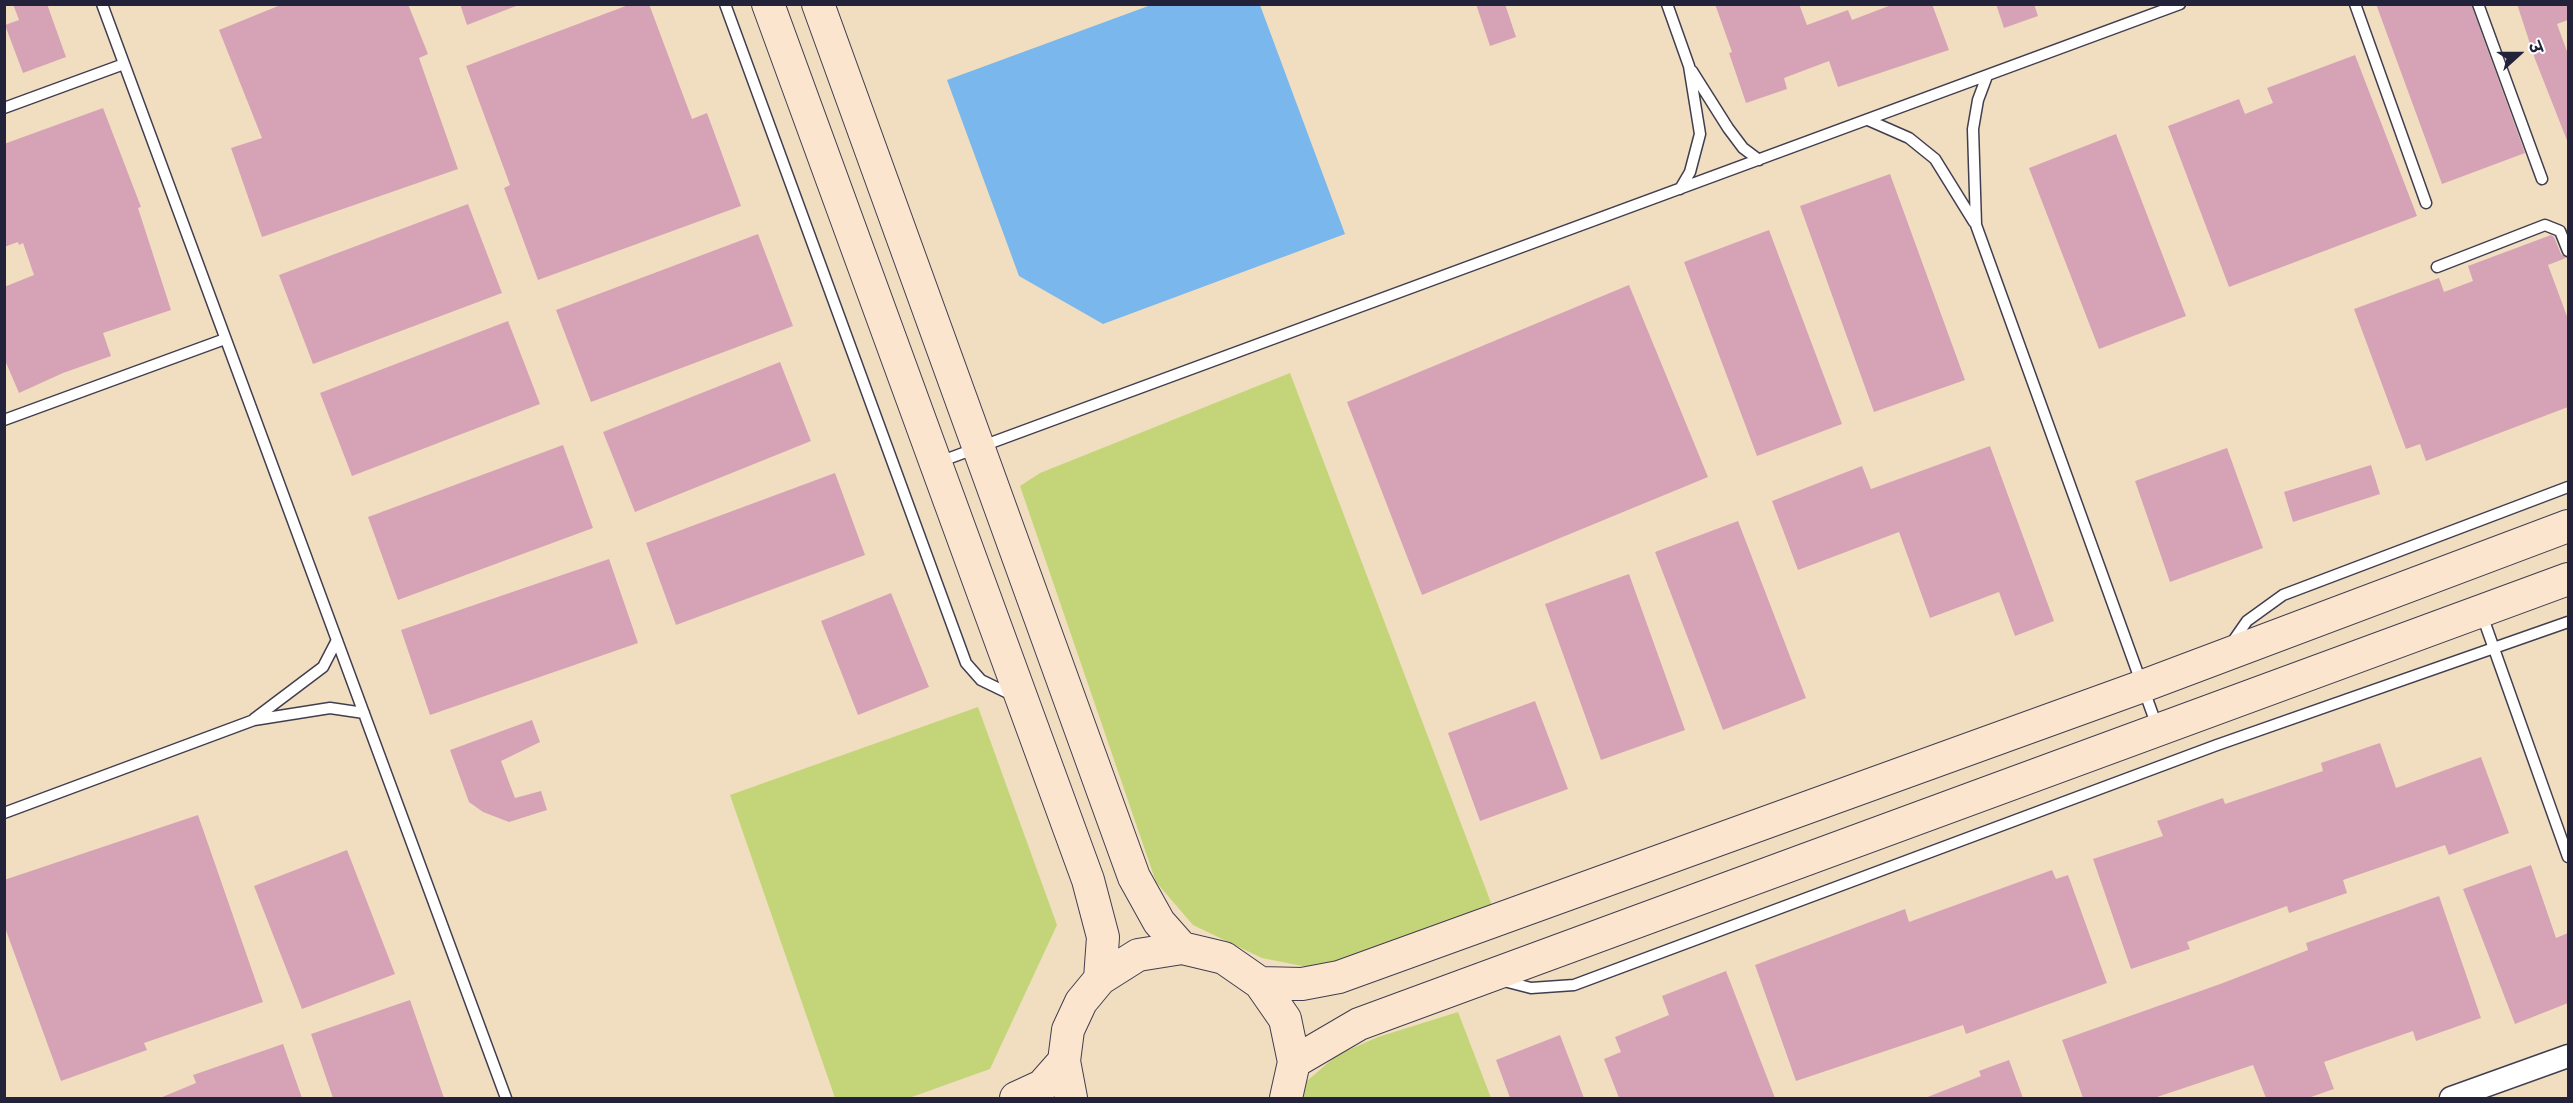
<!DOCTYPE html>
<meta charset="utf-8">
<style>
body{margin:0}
#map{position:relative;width:2573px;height:1103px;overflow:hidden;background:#f1dec0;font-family:Mali,"Playpen Sans Deva",sans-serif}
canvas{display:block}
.frame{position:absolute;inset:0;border:6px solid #22223b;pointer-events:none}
.north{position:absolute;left:2489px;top:24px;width:60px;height:60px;-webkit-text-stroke:4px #fff;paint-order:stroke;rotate:69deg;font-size:16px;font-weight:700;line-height:24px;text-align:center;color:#22223b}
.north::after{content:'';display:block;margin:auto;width:21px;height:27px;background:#22223b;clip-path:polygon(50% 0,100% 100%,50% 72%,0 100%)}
</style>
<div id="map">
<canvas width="2573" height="1103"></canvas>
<div class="frame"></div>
<div class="north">उ</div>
</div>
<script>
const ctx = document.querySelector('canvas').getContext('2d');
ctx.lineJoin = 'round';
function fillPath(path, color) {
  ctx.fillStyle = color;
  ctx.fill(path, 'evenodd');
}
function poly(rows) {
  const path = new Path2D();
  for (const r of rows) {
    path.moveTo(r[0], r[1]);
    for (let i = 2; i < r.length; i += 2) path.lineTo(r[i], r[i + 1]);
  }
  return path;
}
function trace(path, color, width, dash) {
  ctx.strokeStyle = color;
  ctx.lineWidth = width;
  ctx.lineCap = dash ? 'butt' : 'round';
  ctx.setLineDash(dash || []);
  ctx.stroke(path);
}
const green = poly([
 [1290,373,1493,908,1317,969,1262,958,1193,925,1156,882,1020,486,1040,473],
 [978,707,1057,925,990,1069,909,1098,835,1098,730,795],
 [1458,1012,1491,1098,1303,1098,1307,1081,1337,1055,1378,1037]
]);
const water = poly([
 [1151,5,1260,5,1345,234,1103,324,1019,276,947,80]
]);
const building = poly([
 [13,4,47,4,66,57,23,73,5,25,19,20],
 [283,4,408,4,428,54,419,58,458,169,262,237,231,148,262,138,219,30],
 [460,4,516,4,516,6,467,25],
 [631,4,649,4,692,119,707,113,741,206,538,280,504,188,510,185,466,66],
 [1476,4,1505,4,1516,37,1490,46],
 [1715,4,1799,4,1807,25,1848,10,1852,20,1894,4,1932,4,1949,50,1838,87,1829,61,1784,78,1787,89,1746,103,1729,53,1732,52],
 [1996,4,2034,4,2038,16,2004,28],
 [2376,4,2471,4,2525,153,2442,184],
 [2517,4,2568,4,2568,20,2557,24,2568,54,2568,143,2535,59],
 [2355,55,2417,216,2229,287,2168,126,2239,99,2245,114,2273,103,2267,88],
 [103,108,141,207,138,208,171,310,103,333,111,356,63,373,19,393,4,358,4,287,34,275,23,243,19,245,18,242,4,247,4,144],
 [2116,134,2186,316,2099,349,2029,168],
 [1890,174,1965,380,1874,412,1800,206],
 [468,204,502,293,313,364,279,275],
 [1769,230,1842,424,1757,456,1684,262],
 [758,234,793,326,591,402,556,310],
 [2551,235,2554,237,2561,254,2566,258,2548,265,2568,319,2568,407,2426,461,2420,444,2406,449,2354,309,2439,278,2444,292,2473,281,2468,266],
 [1629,285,1708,477,1422,595,1347,402],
 [508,321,540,404,352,476,320,393],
 [780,362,811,441,635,512,603,432],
 [563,445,593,528,398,600,368,517],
 [1990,446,2054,621,2015,636,1999,592,1930,618,1899,532,1798,570,1772,501,1862,466,1871,489],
 [2227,448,2263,548,2170,582,2135,481],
 [2371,465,2380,494,2293,522,2284,492],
 [835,473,865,555,676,625,646,543],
 [1738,521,1806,698,1723,730,1655,552],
 [609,559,638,643,430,715,401,630],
 [1629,574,1685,730,1601,760,1545,604],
 [891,593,929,687,858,715,821,621],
 [1535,701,1568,789,1480,821,1448,733],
 [532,720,540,742,501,761,515,798,541,791,547,810,509,822,483,812,469,802,450,750],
 [2380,743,2396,788,2481,757,2509,833,2449,855,2445,845,2343,880,2347,893,2289,913,2287,906,2187,942,2190,949,2131,969,2093,859,2163,836,2157,821,2223,798,2225,804,2323,771,2321,763],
 [198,815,263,1002,144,1043,147,1050,61,1081,4,925,4,880],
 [347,850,395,974,302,1009,254,886],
 [2531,865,2556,938,2568,933,2568,1003,2515,1024,2463,889],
 [2052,870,2056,879,2068,875,2107,983,1966,1034,1963,1025,1796,1081,1755,965,1905,909,1909,922],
 [2439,896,2481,1018,2416,1041,2413,1031,2324,1062,2334,1089,2308,1098,2266,1098,2253,1065,2154,1098,2083,1098,2062,1040,2223,983,2308,950,2306,943],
 [1726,971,1775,1098,1619,1098,1604,1059,1621,1052,1615,1037,1669,1015,1662,996],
 [410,1000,444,1098,333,1098,311,1034],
 [1560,1035,1584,1098,1510,1098,1496,1060],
 [283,1044,302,1098,160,1098,196,1083,193,1075],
 [2009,1060,2023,1098,1925,1098,1981,1076,1979,1071]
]);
const lane = poly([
 [102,4,506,1098],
 [725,4,966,663,981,680,1014,696],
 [1667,4,1689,66,1700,134,1690,172,1680,189],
 [2355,4,2426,203],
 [2478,4,2542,179],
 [1692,71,1728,128,1743,148,1759,160],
 [1987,76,1978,100,1973,129,1976,225,2158,729],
 [4,108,124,64],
 [1868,120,1909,138,1935,159,1974,222],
 [2437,267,2545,225,2560,231,2568,251],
 [4,420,225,339],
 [939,462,2180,4],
 [2482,615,2568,857],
 [2231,644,2247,621,2283,595,2568,487],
 [254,719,323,667,337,640],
 [4,813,254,720,330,708,364,713],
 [1500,980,1531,988,1574,985,2217,745,2568,622]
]);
const street = poly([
 [2451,1098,2568,1056]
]);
const secondary = poly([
 [768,4,1088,880,1103,937,1100,979],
 [818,4,1134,877,1159,922,1182,948],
 [1260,983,1302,984,1339,977,2143,686,2568,526],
 [1294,1062,1359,1024,2568,579],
 [1016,1098,1042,1086,1064,1061],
 [1071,1098,1064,1061,1068,1030,1081,1002,1100,979,1138,955,1182,948,1224,958,1260,983,1285,1019,1294,1062,1286,1098]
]);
fillPath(green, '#c3d578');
fillPath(water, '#79b7ec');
fillPath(building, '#d6a3b6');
trace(lane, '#413e4f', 13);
trace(street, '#413e4f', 25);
trace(secondary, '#413e4f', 34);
trace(lane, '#fff', 10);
trace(street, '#fff', 22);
trace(secondary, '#fce5cf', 32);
</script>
